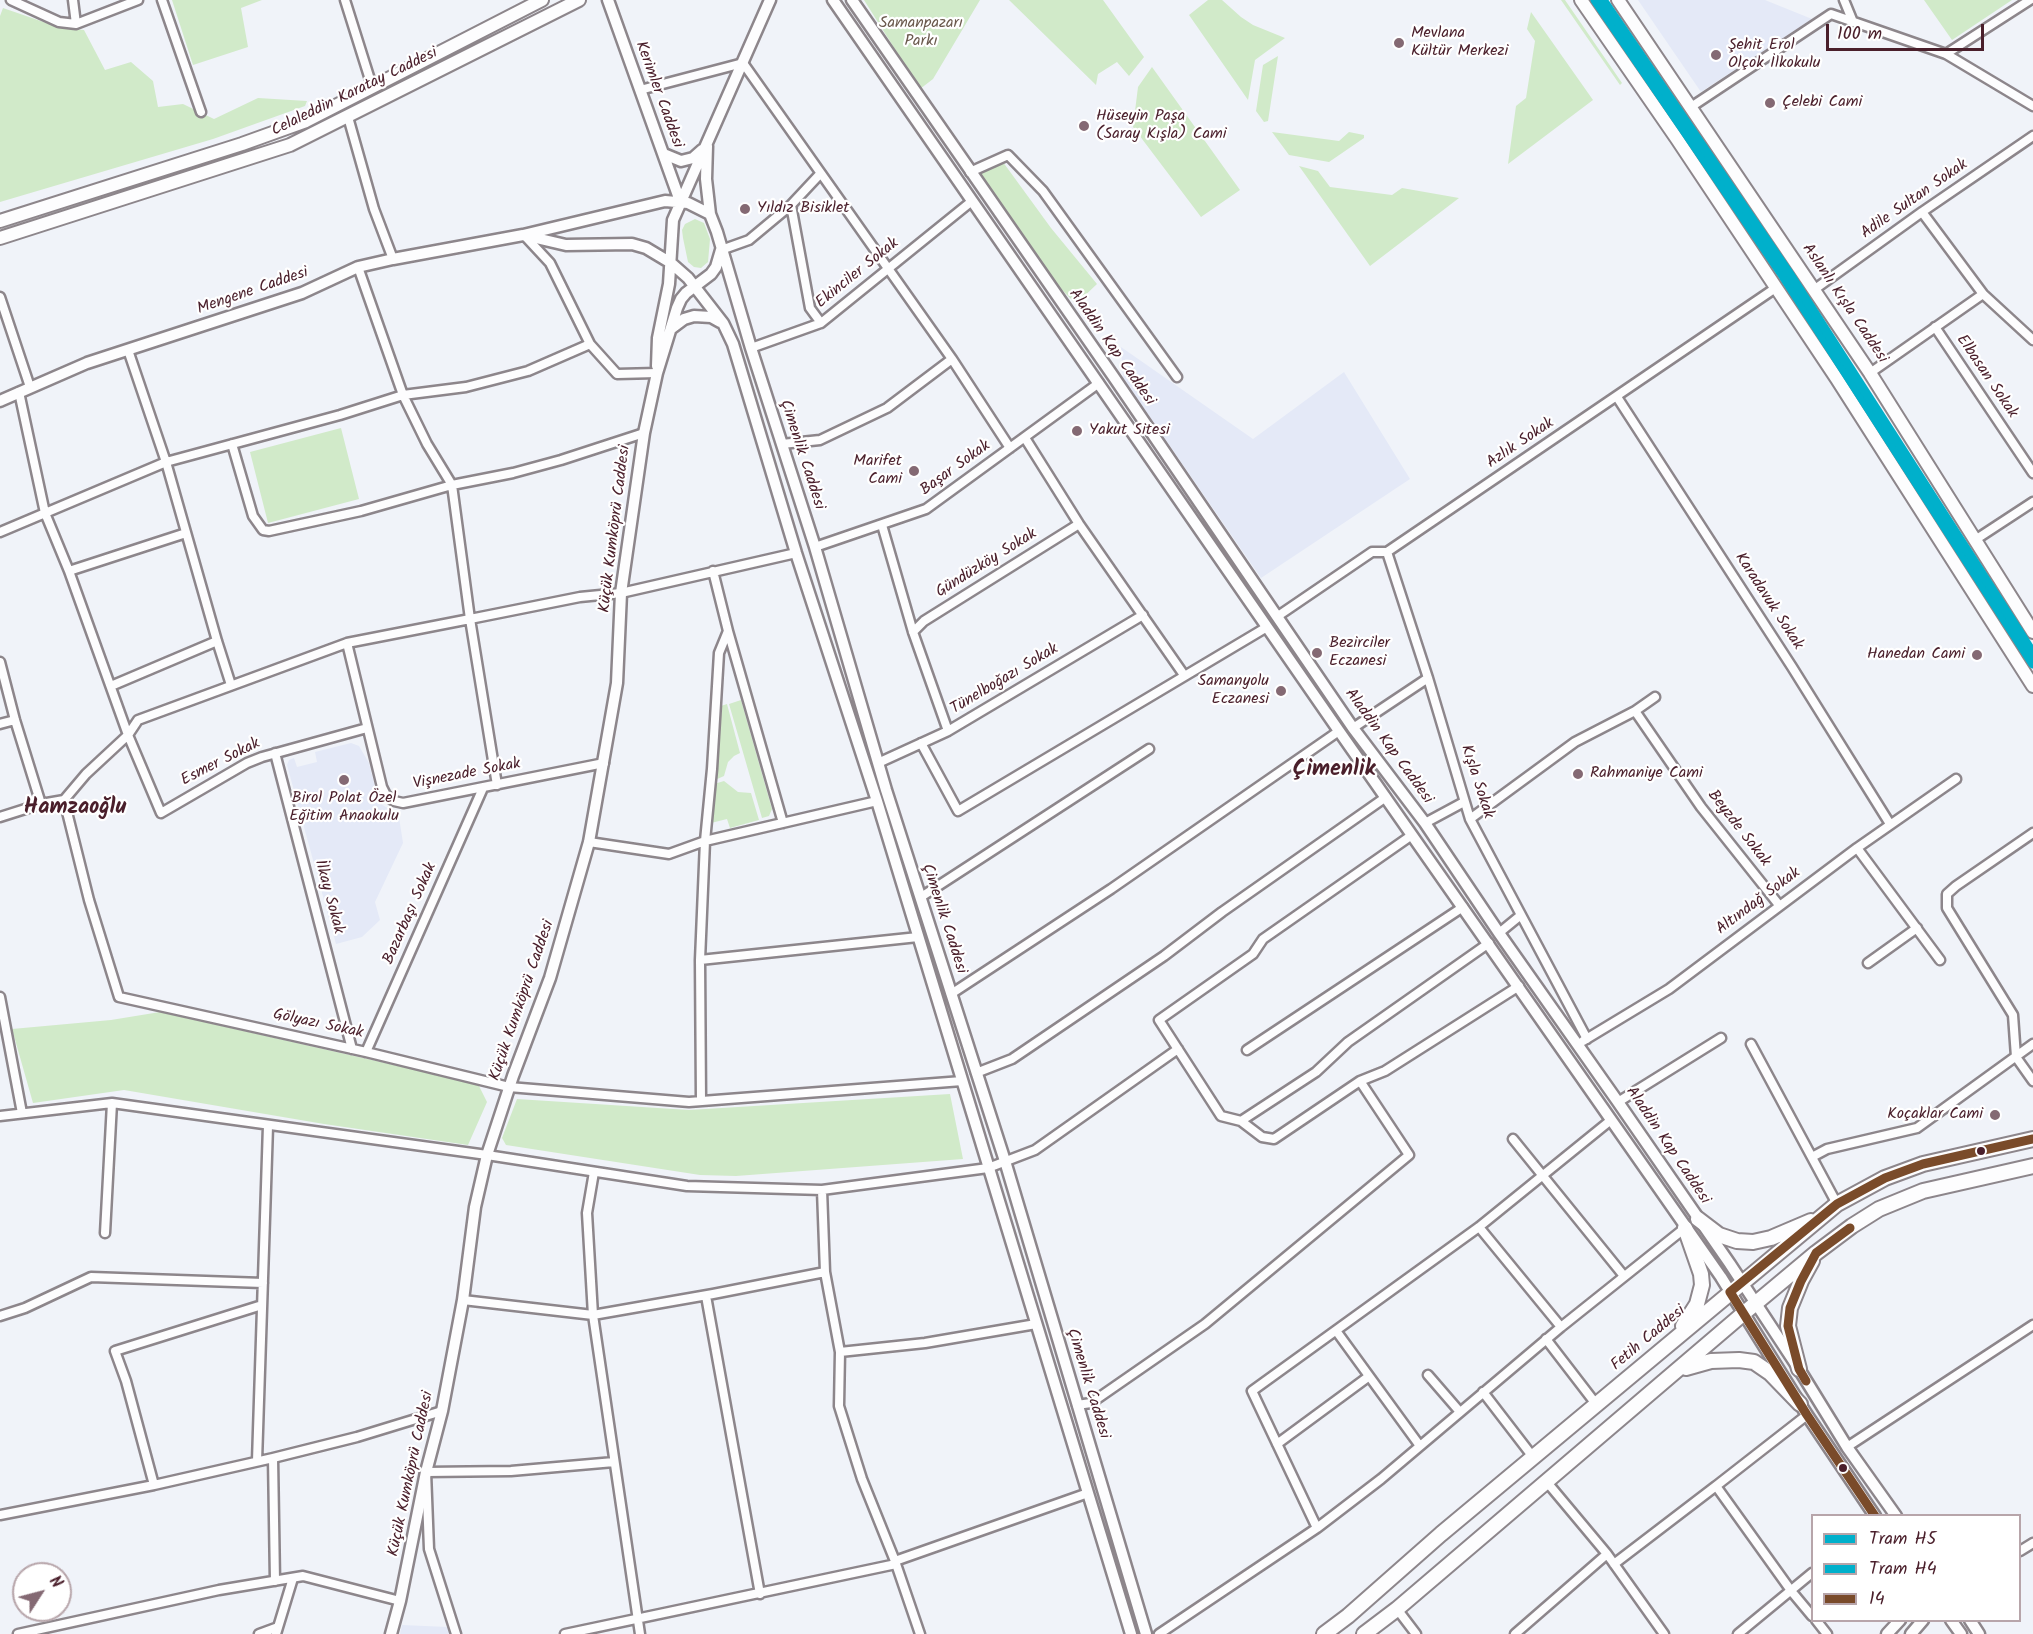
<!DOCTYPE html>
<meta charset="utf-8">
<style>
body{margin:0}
#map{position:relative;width:2033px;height:1634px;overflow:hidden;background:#f0f3f9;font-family:Kalam,sans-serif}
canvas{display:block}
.legend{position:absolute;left:1811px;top:1514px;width:210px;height:108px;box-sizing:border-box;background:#fff;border:2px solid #b7a5aa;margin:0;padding:8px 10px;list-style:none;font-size:18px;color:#4a1f2b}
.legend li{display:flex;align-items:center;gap:12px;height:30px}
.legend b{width:30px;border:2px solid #b7a5aa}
.north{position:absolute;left:12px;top:1562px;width:60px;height:60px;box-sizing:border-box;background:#fff;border:2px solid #b7a5aa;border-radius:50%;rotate:54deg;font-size:16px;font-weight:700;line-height:24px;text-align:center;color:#4a1f2b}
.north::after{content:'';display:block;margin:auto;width:21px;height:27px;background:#846973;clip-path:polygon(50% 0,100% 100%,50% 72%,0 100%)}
.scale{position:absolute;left:1826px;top:24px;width:158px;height:27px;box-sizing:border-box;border:3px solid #4a1f2b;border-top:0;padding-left:8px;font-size:18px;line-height:21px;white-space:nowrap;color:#4a1f2b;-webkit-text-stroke:4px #fff;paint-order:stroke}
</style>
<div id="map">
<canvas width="2033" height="1634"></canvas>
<ul class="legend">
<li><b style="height:8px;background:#00b0cb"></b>Tram H5</li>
<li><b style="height:8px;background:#00b0cb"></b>Tram H4</li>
<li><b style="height:8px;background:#7a4b2a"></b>14</li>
</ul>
<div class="north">N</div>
<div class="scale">100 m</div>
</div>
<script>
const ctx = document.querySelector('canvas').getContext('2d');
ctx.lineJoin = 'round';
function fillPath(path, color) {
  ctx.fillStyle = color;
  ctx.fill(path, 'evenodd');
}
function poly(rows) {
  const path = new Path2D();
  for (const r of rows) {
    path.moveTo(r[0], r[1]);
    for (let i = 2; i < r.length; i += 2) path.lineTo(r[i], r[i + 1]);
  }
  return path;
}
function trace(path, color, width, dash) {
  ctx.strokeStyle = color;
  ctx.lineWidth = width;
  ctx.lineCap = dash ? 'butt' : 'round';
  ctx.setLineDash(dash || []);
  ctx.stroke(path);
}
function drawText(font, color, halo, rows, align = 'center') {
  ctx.font = font + ' Kalam,sans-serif';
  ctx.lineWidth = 4.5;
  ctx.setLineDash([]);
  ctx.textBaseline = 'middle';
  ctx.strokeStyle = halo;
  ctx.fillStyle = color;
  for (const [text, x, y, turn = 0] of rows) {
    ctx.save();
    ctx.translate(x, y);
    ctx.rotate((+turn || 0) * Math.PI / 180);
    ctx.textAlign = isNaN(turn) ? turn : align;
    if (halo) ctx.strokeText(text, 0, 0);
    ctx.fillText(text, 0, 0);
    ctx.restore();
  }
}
const built = poly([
 [1638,0,1765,0,1812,19,1701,92],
 [1121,347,1253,439,1344,372,1410,479,1261,578,1123,378],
 [351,743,359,746,369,763,379,803,391,810,398,811,403,843,375,902,380,920,362,937,336,944,287,765,289,760,294,758,297,767,317,762,315,752],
 [402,1625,448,1627,450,1634,400,1634]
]);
const green = poly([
 [172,0,262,0,241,8,248,47,193,65],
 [864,0,980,0,933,79,920,89],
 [1009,0,1103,0,1144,57,1129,76,1117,62,1098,74,1096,85],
 [1208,0,1222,0,1241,17,1253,25,1285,38,1255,60,1248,100,1189,15],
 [1561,0,1565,0,1622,83,1620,85],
 [1924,0,2012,0,1952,40],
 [3,8,61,28,84,30,105,70,131,62,153,81,158,107,183,104,214,119,258,98,307,101,305,106,213,139,0,202,0,16],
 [1531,12,1593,100,1508,164,1516,106,1526,98,1535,41,1527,29],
 [1278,56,1268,121,1264,122,1256,111,1263,65],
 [1152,67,1240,190,1201,217,1133,127,1138,87],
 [1272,132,1339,141,1349,132,1364,135,1364,138,1329,162,1289,155],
 [1000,158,1051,228,1097,284,1076,304,1038,266,974,176],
 [1299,166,1318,171,1330,187,1392,195,1402,188,1459,198,1370,266],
 [695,219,704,223,710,239,708,262,701,268,694,267,688,262,683,238,682,230,685,224],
 [341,428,359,499,268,523,250,452],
 [741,700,772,809,769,816,762,818,729,704],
 [727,704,740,753,734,756,728,762,724,776,715,780,721,706],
 [724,781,738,792,751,793,759,820,730,828,727,819,711,823,714,784],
 [160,1012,478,1084,487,1102,468,1145,324,1124,124,1090,33,1103,12,1029,111,1020],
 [950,1094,963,1159,736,1176,700,1175,506,1145,502,1138,517,1099,689,1110]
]);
const minor = poly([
 [11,0,59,22,76,24,138,0],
 [73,0,76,24],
 [162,0,201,112],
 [345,0,372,86],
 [1844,0,1853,22],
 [1946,54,2030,0],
 [640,90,743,63,952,359,1010,448],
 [1691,107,1831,14,1946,54,2033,106],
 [348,117,374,209,393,259],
 [970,172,1008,155,1043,191,1177,377],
 [791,205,820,174],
 [1922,212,1983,294,2033,340],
 [524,235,550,263,590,344,617,374,657,373],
 [721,250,749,240,791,205,810,308,821,323],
 [358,267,403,395,427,444,452,485,470,619,347,643,138,720,128,735,86,774,64,800,89,900,119,997,366,1052,509,1087,689,1102,962,1081],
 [1815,289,1922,212,2033,136],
 [0,297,30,387],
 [1935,327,2033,473],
 [751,348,821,323,972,201],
 [128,350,166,462,217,641,231,685],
 [1870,373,1983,294],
 [19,392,45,513,69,571,128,735,161,813,247,763,262,757,367,728],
 [1617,397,1792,667,1890,824],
 [1025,438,1079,524,1184,675],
 [232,444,253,516,263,530,269,531,361,511,452,485,513,473,561,460,644,433],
 [782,444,820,440,887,408,952,359],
 [882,525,913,632,948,731],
 [0,532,166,462,340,415,403,395,466,387,528,371,590,344],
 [1975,540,2033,502],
 [815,547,926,509,1099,383],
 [1387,552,1428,678,1470,819,1587,1039],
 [69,571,186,533],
 [1278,616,1372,552,1387,552,1777,287],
 [728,631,783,823],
 [913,632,924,621,1079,524],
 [347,643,382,787,386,795,394,801,403,803,604,763],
 [0,662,15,720,41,804],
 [111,686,217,641],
 [1635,711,1701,807,1779,905],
 [0,724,15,720],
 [1353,728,1428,678],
 [921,743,958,811,1267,627],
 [275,753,352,1049],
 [878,763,948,731,1143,615],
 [497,785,470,619,580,597,621,593,796,553],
 [0,817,41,804,64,800],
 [1470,819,1575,742,1635,711,1655,697],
 [1425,823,1464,802],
 [2033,833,1956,886,1947,894,1947,908,2013,1015,2016,1057,2033,1081],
 [1412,835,1263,939,1253,954,1159,1020,1221,1116,1241,1121,1262,1137,1274,1139,1360,1081,1385,1071,1519,986],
 [589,842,669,854,705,841,877,801],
 [1857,848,1940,960],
 [921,897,1149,749],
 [1499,933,1521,915],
 [700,960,918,937],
 [1868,963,1917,928],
 [951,994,1111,889,1339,731],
 [0,997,22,1113],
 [1583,1041,1669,989,1857,848,1956,779],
 [1751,1044,1837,1204],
 [1247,1050,1463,907],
 [366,1052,483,788],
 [976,1073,1012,1059,1164,956,1222,912,1386,797],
 [701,1101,700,960,705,841,712,769,719,653,728,631,713,571],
 [1618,1102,1721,1038],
 [0,1116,112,1103,487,1155,687,1186,822,1190,988,1168,1035,1150,1178,1049],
 [1241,1121,1316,1072,1348,1042,1489,943],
 [1513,1139,1624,1276],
 [1812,1157,1827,1149,1917,1128,2033,1044],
 [594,1172,587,1213,593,1315,640,1634],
 [822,1190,825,1272,840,1352,839,1406,862,1479,895,1561,920,1634],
 [1479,1227,1561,1327],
 [105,1233,112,1103],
 [706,1296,760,1594],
 [463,1300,593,1315,713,1294,825,1272],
 [0,1316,25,1308,91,1277,263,1283],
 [1337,1332,1420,1446],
 [1546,1339,1596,1404],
 [840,1352,925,1343,1036,1324],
 [1428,1375,1460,1412],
 [1483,1392,1533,1457],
 [1077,1405,1091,1403,1205,1324,1409,1155,1360,1081],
 [1277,1444,1368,1377],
 [1847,1447,2033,1325],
 [273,1458,275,1581],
 [257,1461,268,1126],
 [1546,1481,1607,1554,1664,1634],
 [154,1485,126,1381,115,1351,262,1305],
 [1716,1486,1807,1415],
 [0,1515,154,1485,273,1458,357,1437,442,1411],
 [1317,1528,1252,1391,1479,1227,1611,1120],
 [2020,1551,2033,1543],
 [895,1561,1088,1493],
 [1614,1564,1716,1486,1792,1592,1812,1616],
 [1397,1609,1416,1634],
 [1816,1620,1827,1634],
 [18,1634,219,1590,303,1576,400,1601],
 [259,1634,278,1627],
 [276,1634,293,1578],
 [456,1634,429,1549,426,1472,511,1471,614,1462],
 [565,1634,896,1564],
 [1159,1634,1317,1528,1381,1479,1561,1327,1685,1228],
 [1515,1634,1607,1554],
 [1738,1634,1812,1573]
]);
const tertiary = poly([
 [608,0,680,201],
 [833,0,1339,731,1721,1277,1807,1415,1875,1516],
 [852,0,1113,376,1353,728,1425,823,1499,933,1618,1102,1730,1264,1799,1369,1847,1447,1896,1516],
 [707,146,706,179,710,214,717,232,751,348,815,547,886,790,1005,1161,1146,1634],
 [664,154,681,161,693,158,702,150],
 [523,235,566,245,632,244,646,248,671,263,688,278,723,323,733,344,796,553,877,801,1131,1634],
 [672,328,684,319,694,316,711,317,720,322],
 [657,366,658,338,669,284,673,220,770,0],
 [0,401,87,363,302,293,358,267,393,259,523,235,665,201,688,203,710,214],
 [1951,1620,1961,1634],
 [1970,1620,1979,1634],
 [391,1634,400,1601,426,1472,442,1411,463,1300,475,1207,487,1155,513,1076,550,978,589,842,617,683,621,593,644,433,657,373,677,308,681,299,686,293,711,274,716,267,721,250],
 [1887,1634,1900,1620],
 [1911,1634,1923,1620]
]);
const secondary = poly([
 [1581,0,1677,139,1837,379,2033,686],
 [1618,0,1870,373,2033,632],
 [0,221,242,144,306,121,542,0],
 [0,238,290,145,579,0]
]);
const primary = poly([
 [1698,1219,1719,1235,1737,1241,1753,1242,1771,1238,1811,1221],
 [1683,1326,1697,1304,1702,1285,1701,1274,1685,1228],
 [1686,1368,1711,1361,1739,1360,1754,1362,1770,1373,1800,1404],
 [1799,1369,1788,1326,1790,1308,1801,1281,1812,1261],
 [1324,1634,1348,1616,1441,1534,1837,1204,1885,1178,1923,1164,2033,1139],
 [1364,1634,1397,1609,1744,1313,1816,1253,1852,1226,1879,1209,1923,1191,2033,1166]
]);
const bus1 = poly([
 [1806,1381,1799,1369,1788,1326,1790,1308,1801,1281,1816,1253,1850,1228],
 [1875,1516,1807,1415,1730,1292,1837,1204,1885,1178,1923,1164,2033,1139]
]);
const tram1 = poly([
 [1595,0,1783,276,2033,664]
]);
const tram2 = poly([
 [1603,0,1789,273,2033,653]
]);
const markers = [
 [1399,43,6,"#846973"],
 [1716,55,6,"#846973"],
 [1770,103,6,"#846973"],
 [1084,126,6,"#846973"],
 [745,209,6,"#846973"],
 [1077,431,6,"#846973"],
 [914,471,6,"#846973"],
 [1317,653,6,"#846973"],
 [1977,655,6,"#846973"],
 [1281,691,6,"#846973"],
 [1578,774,6,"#846973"],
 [344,780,6,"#846973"],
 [1995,1115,6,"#846973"],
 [1981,1151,5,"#4a1f2b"],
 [1843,1468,5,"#4a1f2b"]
];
const parkNames = [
 ["Samanpazarı",921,24],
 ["Parkı",921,42]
];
const poiNames = [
 ["Mevlana",1411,34],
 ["Kültür Merkezi",1411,52],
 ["Şehit Erol",1728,46],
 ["Olçok İlkokulu",1728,64],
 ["Çelebi Cami",1782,103],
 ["Hüseyin Paşa",1096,117],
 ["(Saray Kışla) Cami",1096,135],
 ["Yıldız Bisiklet",757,209],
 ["Yakut Sitesi",1089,431],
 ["Marifet",902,462,"right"],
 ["Cami",902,480,"right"],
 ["Bezirciler",1329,644],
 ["Eczanesi",1329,662],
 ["Hanedan Cami",1965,655,"right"],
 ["Samanyolu",1269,682,"right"],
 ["Eczanesi",1269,700,"right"],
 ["Rahmaniye Cami",1590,774],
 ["Birol Polat Özel",344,799,"center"],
 ["Eğitim Anaokulu",344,817,"center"],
 ["Koçaklar Cami",1983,1115,"right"]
];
const streetNames = [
 ["Celaleddin Karatay Caddesi",355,93,-26],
 ["Kerimler Caddesi",658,95,70],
 ["Adile Sultan Sokak",1915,200,-35],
 ["Ekinciler Sokak",858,274,-39],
 ["Mengene Caddesi",253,292,-19],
 ["Aslanlı Kışla Caddesi",1844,304,56],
 ["Aladdin Kap Caddesi",1111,348,55],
 ["Elbasan Sokak",1986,377,56],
 ["Azlık Sokak",1521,444,-34],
 ["Çimenlik Caddesi",801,455,72],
 ["Başar Sokak",956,469,-36],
 ["Küçük Kumköprü Caddesi",616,529,-83],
 ["Gündüzköy Sokak",987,564,-32],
 ["Karadavuk Sokak",1768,602,57],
 ["Tünelboğazı Sokak",1005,680,-31],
 ["Aladdin Kap Caddesi",1388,747,54],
 ["Esmer Sokak",221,763,-27],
 ["Vişnezade Sokak",467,775,-11],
 ["Kışla Sokak",1476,782,72],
 ["Beyzde Sokak",1738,829,52],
 ["İlkay Sokak",328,897,75],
 ["Altındağ Sokak",1759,902,-37],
 ["Bazarbaşı Sokak",411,914,-66],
 ["Çimenlik Caddesi",943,919,72],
 ["Küçük Kumköprü Caddesi",523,1001,-71],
 ["Gölyazı Sokak",318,1025,12],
 ["Aladdin Kap Caddesi",1667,1146,56],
 ["Fetih Caddesi",1649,1339,-40],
 ["Çimenlik Caddesi",1087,1384,73],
 ["Küçük Kumköprü Caddesi",412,1474,-78]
];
const districtNames = [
 ["Çimenlik",1334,771],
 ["Hamzaoğlu",75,809]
];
fillPath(built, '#e4e9f7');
fillPath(green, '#d1eac9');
trace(minor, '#8d868b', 13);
trace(tertiary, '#8d868b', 15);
trace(secondary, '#8d868b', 16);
trace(primary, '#8d868b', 18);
trace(minor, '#fdfdfe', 8);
trace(tertiary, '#fdfdfe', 10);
trace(secondary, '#fdfdfe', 12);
trace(primary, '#fdfdfe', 14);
trace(bus1, '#7a4b2a', 9);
trace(tram1, '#00b0cb', 9);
trace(tram2, '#00b0cb', 9);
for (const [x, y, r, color] of markers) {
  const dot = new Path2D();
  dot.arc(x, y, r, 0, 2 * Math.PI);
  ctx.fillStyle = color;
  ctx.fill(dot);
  trace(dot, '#fff', 2);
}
drawText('16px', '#6b5a4e', '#fff', parkNames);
drawText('16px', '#4a1f2b', '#fff', poiNames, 'left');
drawText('16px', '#4a1f2b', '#fff', streetNames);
drawText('bold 22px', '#4a1f2b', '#fff', districtNames);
</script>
